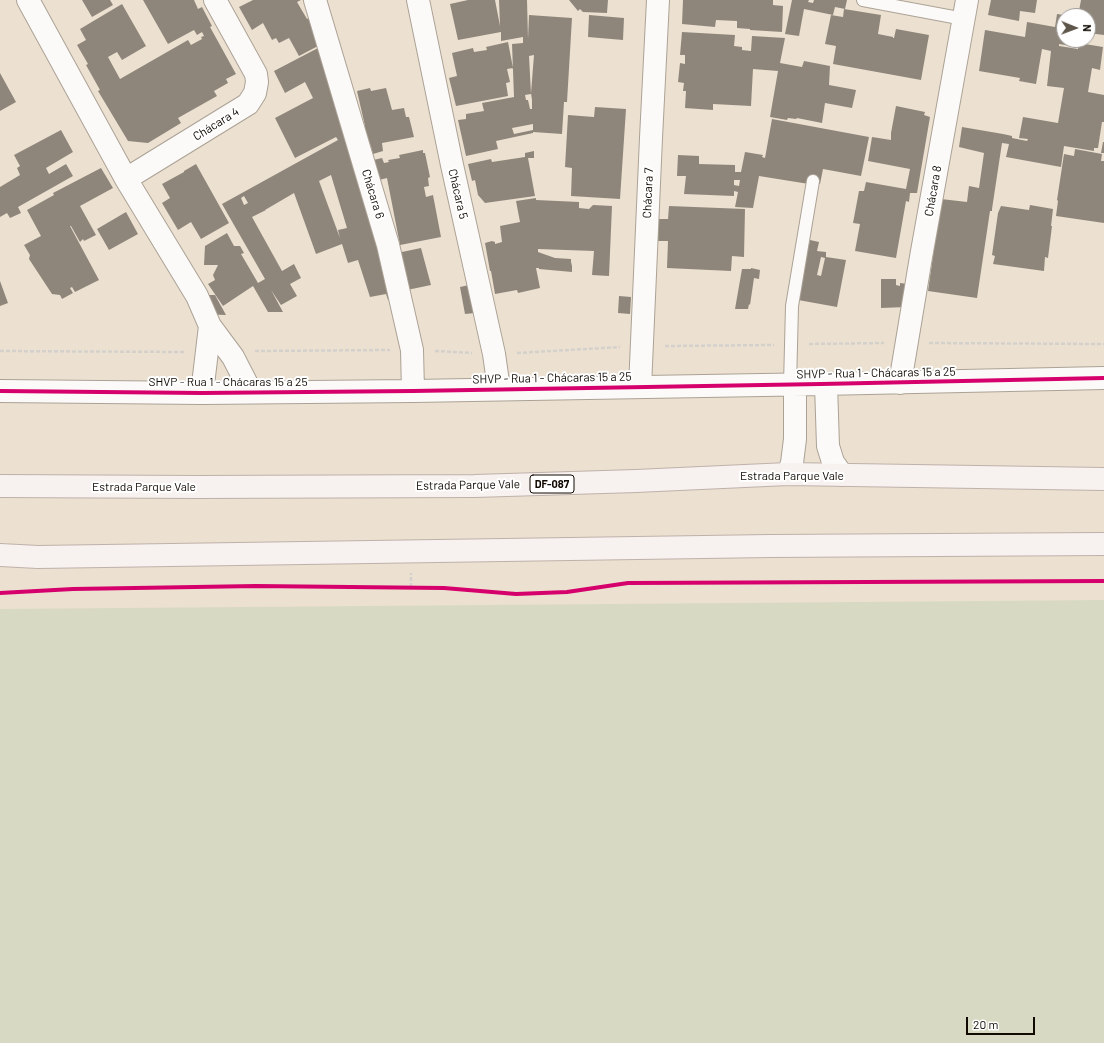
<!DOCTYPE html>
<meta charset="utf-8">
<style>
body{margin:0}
#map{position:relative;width:1104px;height:1043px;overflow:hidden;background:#ece0d0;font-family:Barlow,sans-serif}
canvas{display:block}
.north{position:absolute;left:1056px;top:8px;width:40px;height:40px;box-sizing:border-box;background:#fff;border:1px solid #a09d9a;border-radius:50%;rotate:91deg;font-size:11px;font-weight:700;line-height:16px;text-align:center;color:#110a03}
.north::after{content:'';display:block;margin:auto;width:14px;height:18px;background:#5e554b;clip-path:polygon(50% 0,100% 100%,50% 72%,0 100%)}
.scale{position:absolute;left:966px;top:1017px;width:69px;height:18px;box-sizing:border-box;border:2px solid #110a03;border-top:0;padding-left:5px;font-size:12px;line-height:14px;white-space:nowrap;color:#110a03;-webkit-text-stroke:3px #fff;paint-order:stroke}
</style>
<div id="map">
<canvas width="1104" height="1043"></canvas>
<div class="north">N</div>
<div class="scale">20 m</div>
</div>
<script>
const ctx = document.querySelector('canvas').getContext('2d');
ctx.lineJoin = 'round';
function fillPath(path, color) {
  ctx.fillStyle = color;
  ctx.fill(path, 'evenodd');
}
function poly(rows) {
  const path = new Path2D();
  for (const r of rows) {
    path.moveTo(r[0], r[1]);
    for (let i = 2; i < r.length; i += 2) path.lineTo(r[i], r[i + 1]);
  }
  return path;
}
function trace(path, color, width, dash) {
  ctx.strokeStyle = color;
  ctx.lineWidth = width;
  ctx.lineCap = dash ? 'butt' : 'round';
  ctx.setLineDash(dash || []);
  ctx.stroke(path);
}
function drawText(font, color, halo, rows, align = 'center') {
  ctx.font = font + ' Barlow,sans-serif';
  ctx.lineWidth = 4;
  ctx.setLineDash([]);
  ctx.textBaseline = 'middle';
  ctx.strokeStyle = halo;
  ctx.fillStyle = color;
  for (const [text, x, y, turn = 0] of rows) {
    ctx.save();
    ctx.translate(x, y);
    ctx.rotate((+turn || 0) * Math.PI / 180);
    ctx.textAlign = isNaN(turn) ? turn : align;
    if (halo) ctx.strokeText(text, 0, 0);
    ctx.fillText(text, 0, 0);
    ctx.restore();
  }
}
const green = poly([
 [1104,600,1104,1043,0,1043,0,609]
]);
const building = poly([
 [82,0,110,0,113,5,92,17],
 [143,0,194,0,198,9,202,7,212,26,210,27,236,74,226,79,228,83,214,91,217,96,178,118,181,123,148,143,128,141,98,91,100,90,86,65,88,64,77,45,86,40,80,29,122,4,146,46,122,60,117,52,108,57,120,79,188,40,191,45,202,39,201,37,204,36,202,32,197,35,194,30,168,44],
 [253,0,301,0,297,2,307,19,309,18,318,46,299,56,289,38,279,43,276,38,272,40,263,23,252,30,239,7],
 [468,0,495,0,500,26,499,0,527,0,528,39,529,15,572,18,567,102,564,102,562,134,533,132,533,133,496,141,498,149,466,156,458,120,466,119,466,114,484,111,482,103,514,97,512,44,523,43,523,37,501,41,501,32,458,40,450,4],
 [534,55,531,93,532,100,532,109,530,109,528,100,526,100,525,95,531,94,529,56],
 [533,124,533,130,514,134,512,128],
 [569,0,608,0,607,13,583,12,580,9,578,11],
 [683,0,773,0,773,5,783,6,782,32,750,30,750,29,737,28,737,21,716,20,715,27,682,24],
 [792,0,809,0,808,2,813,3,814,0,847,0,845,9,835,7,833,15,804,9,799,36,785,34],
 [991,0,1037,0,1035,13,1020,11,1019,21,988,15],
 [1081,0,1104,0,1104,35,1088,33,1088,16,1078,16],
 [844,9,881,15,878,34,893,37,893,38,894,38,896,29,929,35,921,80,833,64,836,46,825,44,831,15,843,17],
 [1057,14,1064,15,1064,40,1078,40,1077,47,1059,44,1059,46,1078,49,1079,43,1103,47,1100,70,1092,68,1088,92,1104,95,1104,122,1102,122,1098,148,1094,148,1094,151,1064,146,1061,167,1006,157,1009,144,1002,143,992,209,992,211,990,211,977,298,928,291,941,199,967,202,969,186,979,188,984,153,959,147,962,127,1003,134,1012,136,1012,138,1027,141,1028,139,1019,138,1023,117,1058,123,1064,88,1047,86,1051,51,1042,49,1036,84,1019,81,1020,78,979,71,985,30,1025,37,1027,22,1055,27],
 [589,15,624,18,623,40,588,37],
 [682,32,735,35,734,46,742,47,742,50,751,51,752,36,785,38,780,63,802,67,804,61,830,66,829,85,856,90,852,108,825,103,822,123,797,118,796,119,788,118,787,120,770,117,778,71,753,69,751,106,713,104,713,110,685,108,686,91,683,91,684,83,678,82,680,63,685,64,685,55,680,55],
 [508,42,513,68,507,69,510,82,506,83,508,96,456,106,449,78,457,76,452,53,473,48,474,52,487,50,486,47],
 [318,48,394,298,388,300,386,294,370,297,358,260,348,263,342,244,316,254,294,193,265,210,266,210,252,217,282,271,294,264,301,278,290,284,297,296,281,305,271,290,283,312,268,312,253,286,223,306,208,284,215,280,213,275,218,265,204,265,205,246,227,233,234,246,240,246,244,253,241,254,258,283,265,279,222,204,338,140,336,137,295,158,275,118,313,98,305,82,285,93,274,71],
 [331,175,347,228,338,230,340,238,319,181],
 [244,196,248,203,244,205,241,198],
 [0,73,16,102,0,111],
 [370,88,371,91,386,88,392,110,404,108,406,117,409,117,414,137,382,143,383,151,373,154,370,144,368,144,367,135,364,126,365,126,357,91],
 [896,106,925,112,924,115,930,117,917,193,910,193,909,202,906,201,896,258,855,251,860,224,853,223,859,191,864,191,866,182,906,189,910,169,868,161,872,137,891,140,891,133],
 [595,107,626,109,620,199,571,196,572,168,565,167,568,115,594,117],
 [772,119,869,137,861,176,823,169,820,184,809,182,809,184,759,176,753,208,735,207,738,192,734,191,734,196,684,194,686,176,677,176,678,155,699,156,699,164,735,165,735,172,741,172,745,152,763,155,762,157,765,158],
 [734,180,740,180,739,186,734,185],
 [61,130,73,152,46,168,49,174,66,164,73,176,18,207,21,213,10,218,7,213,0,217,0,187,20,175,17,168,20,166,14,155],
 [1103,142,1104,142,1104,153,1101,153],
 [1075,149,1102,154,1101,161,1104,161,1104,223,1056,216,1058,201,1057,200,1064,154,1074,156],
 [423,150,423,153,425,153,430,177,428,178,429,186,424,187,426,197,433,195,441,237,400,245,387,178,375,181,369,161,382,158,384,163,389,162,388,160,400,158,399,155],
 [534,151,534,158,528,158,535,196,485,203,478,195,475,180,472,181,468,164,491,159,492,162,525,157,525,153],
 [196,164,229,223,201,239,191,222,178,230,162,203,170,198,162,184,184,172,184,171],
 [101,168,113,188,80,206,96,235,84,241,83,239,80,242,71,226,70,226,99,280,75,292,72,287,70,288,73,293,62,299,60,295,52,294,29,259,30,255,24,245,41,236,27,210,54,195,53,193],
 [536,198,536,200,579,202,579,208,589,209,593,205,612,206,609,276,592,275,594,251,538,249,538,252,555,258,571,259,571,262,572,266,572,272,539,269,539,268,536,268,540,288,518,293,517,290,495,294,491,271,490,271,485,243,492,241,495,242,495,244,502,242,500,226,520,222,516,201],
 [1030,205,1053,209,1051,226,1052,226,1048,258,1045,257,1044,271,993,264,995,256,992,255,998,213,1001,206,1029,210],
 [669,206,745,209,744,257,732,256,731,271,667,268,668,241,656,241,657,219,668,219],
 [126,212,138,234,109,250,97,229],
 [810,240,819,242,817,251,826,252,826,257,846,260,837,307,787,298,795,251,807,253],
 [821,257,825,258,821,276,817,275],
 [421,248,431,285,407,290,397,253],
 [751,268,760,270,759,279,754,278,750,305,749,304,748,309,735,309,742,269,751,269],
 [881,279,896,279,896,285,900,286,900,283,908,284,907,307,881,308],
 [0,281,8,303,0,306],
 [469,285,475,313,465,314,460,287],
 [202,295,215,295,226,315,198,314],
 [619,296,631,297,630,314,618,313]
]);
const path = poly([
 [929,343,1104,344],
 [809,344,884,343],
 [665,346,774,345],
 [0,351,184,352],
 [255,351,390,350],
 [435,351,472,353],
 [517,353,620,347],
 [411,587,411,573]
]);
const lane = poly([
 [863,0,964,19],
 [790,385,792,306,813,181]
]);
const street = poly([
 [28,0,126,179,197,296,210,326,233,357,251,392],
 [315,0,388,245,412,350,413,391],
 [418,0,452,165,494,354,499,389],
 [126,179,248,104,255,93,257,82,256,74,215,0],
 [900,383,921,257,967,0],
 [826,384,828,446,833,462,842,475],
 [640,387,651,138,658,0],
 [0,391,202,393,413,391,821,384,1104,378],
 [202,393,210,326],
 [788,474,792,463,795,439,795,385]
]);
const primary = poly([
 [0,486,196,487,475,486,636,481,788,474,1104,479],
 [0,555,38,557,770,546,1104,544]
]);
const cycleway = poly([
 [0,391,202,393,413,391,821,384,1104,378],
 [0,593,73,589,256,586,444,588,516,594,567,592,628,583,1104,581]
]);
const shields = [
 [552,484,44]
];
const shieldNames = [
 ["DF-087",552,484]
];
const streetNames = [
 ["Chácara 4",216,124,-32],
 ["Chácara 8",933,191,-80],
 ["Chácara 7",648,193,-88],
 ["Chácara 6",373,194,73],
 ["Chácara 5",458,194,77],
 ["SHVP - Rua 1 - Chácaras 15 a 25",876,373,-1],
 ["SHVP - Rua 1 - Chácaras 15 a 25",552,378,-1],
 ["SHVP - Rua 1 - Chácaras 15 a 25",228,382],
 ["Estrada Parque Vale",792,476],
 ["Estrada Parque Vale",468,485,-1],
 ["Estrada Parque Vale",144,487]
];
fillPath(green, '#d8d9c2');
fillPath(building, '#8f867b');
trace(lane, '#aba296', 14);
trace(street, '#aba296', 24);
trace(primary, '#bfb1aa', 24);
trace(path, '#d4d1cd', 2.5, [4, 2]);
trace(lane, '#fcfaf8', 12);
trace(street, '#fcfaf8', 22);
trace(primary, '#f7f1ef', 22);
trace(cycleway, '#d6006c', 4);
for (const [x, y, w] of shields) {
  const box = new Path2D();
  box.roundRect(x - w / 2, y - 9, w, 18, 3);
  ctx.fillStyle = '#fff';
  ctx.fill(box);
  trace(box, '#110a03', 1);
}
drawText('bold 11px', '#110a03', null, shieldNames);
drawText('12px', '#110a03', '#fff', streetNames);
</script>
